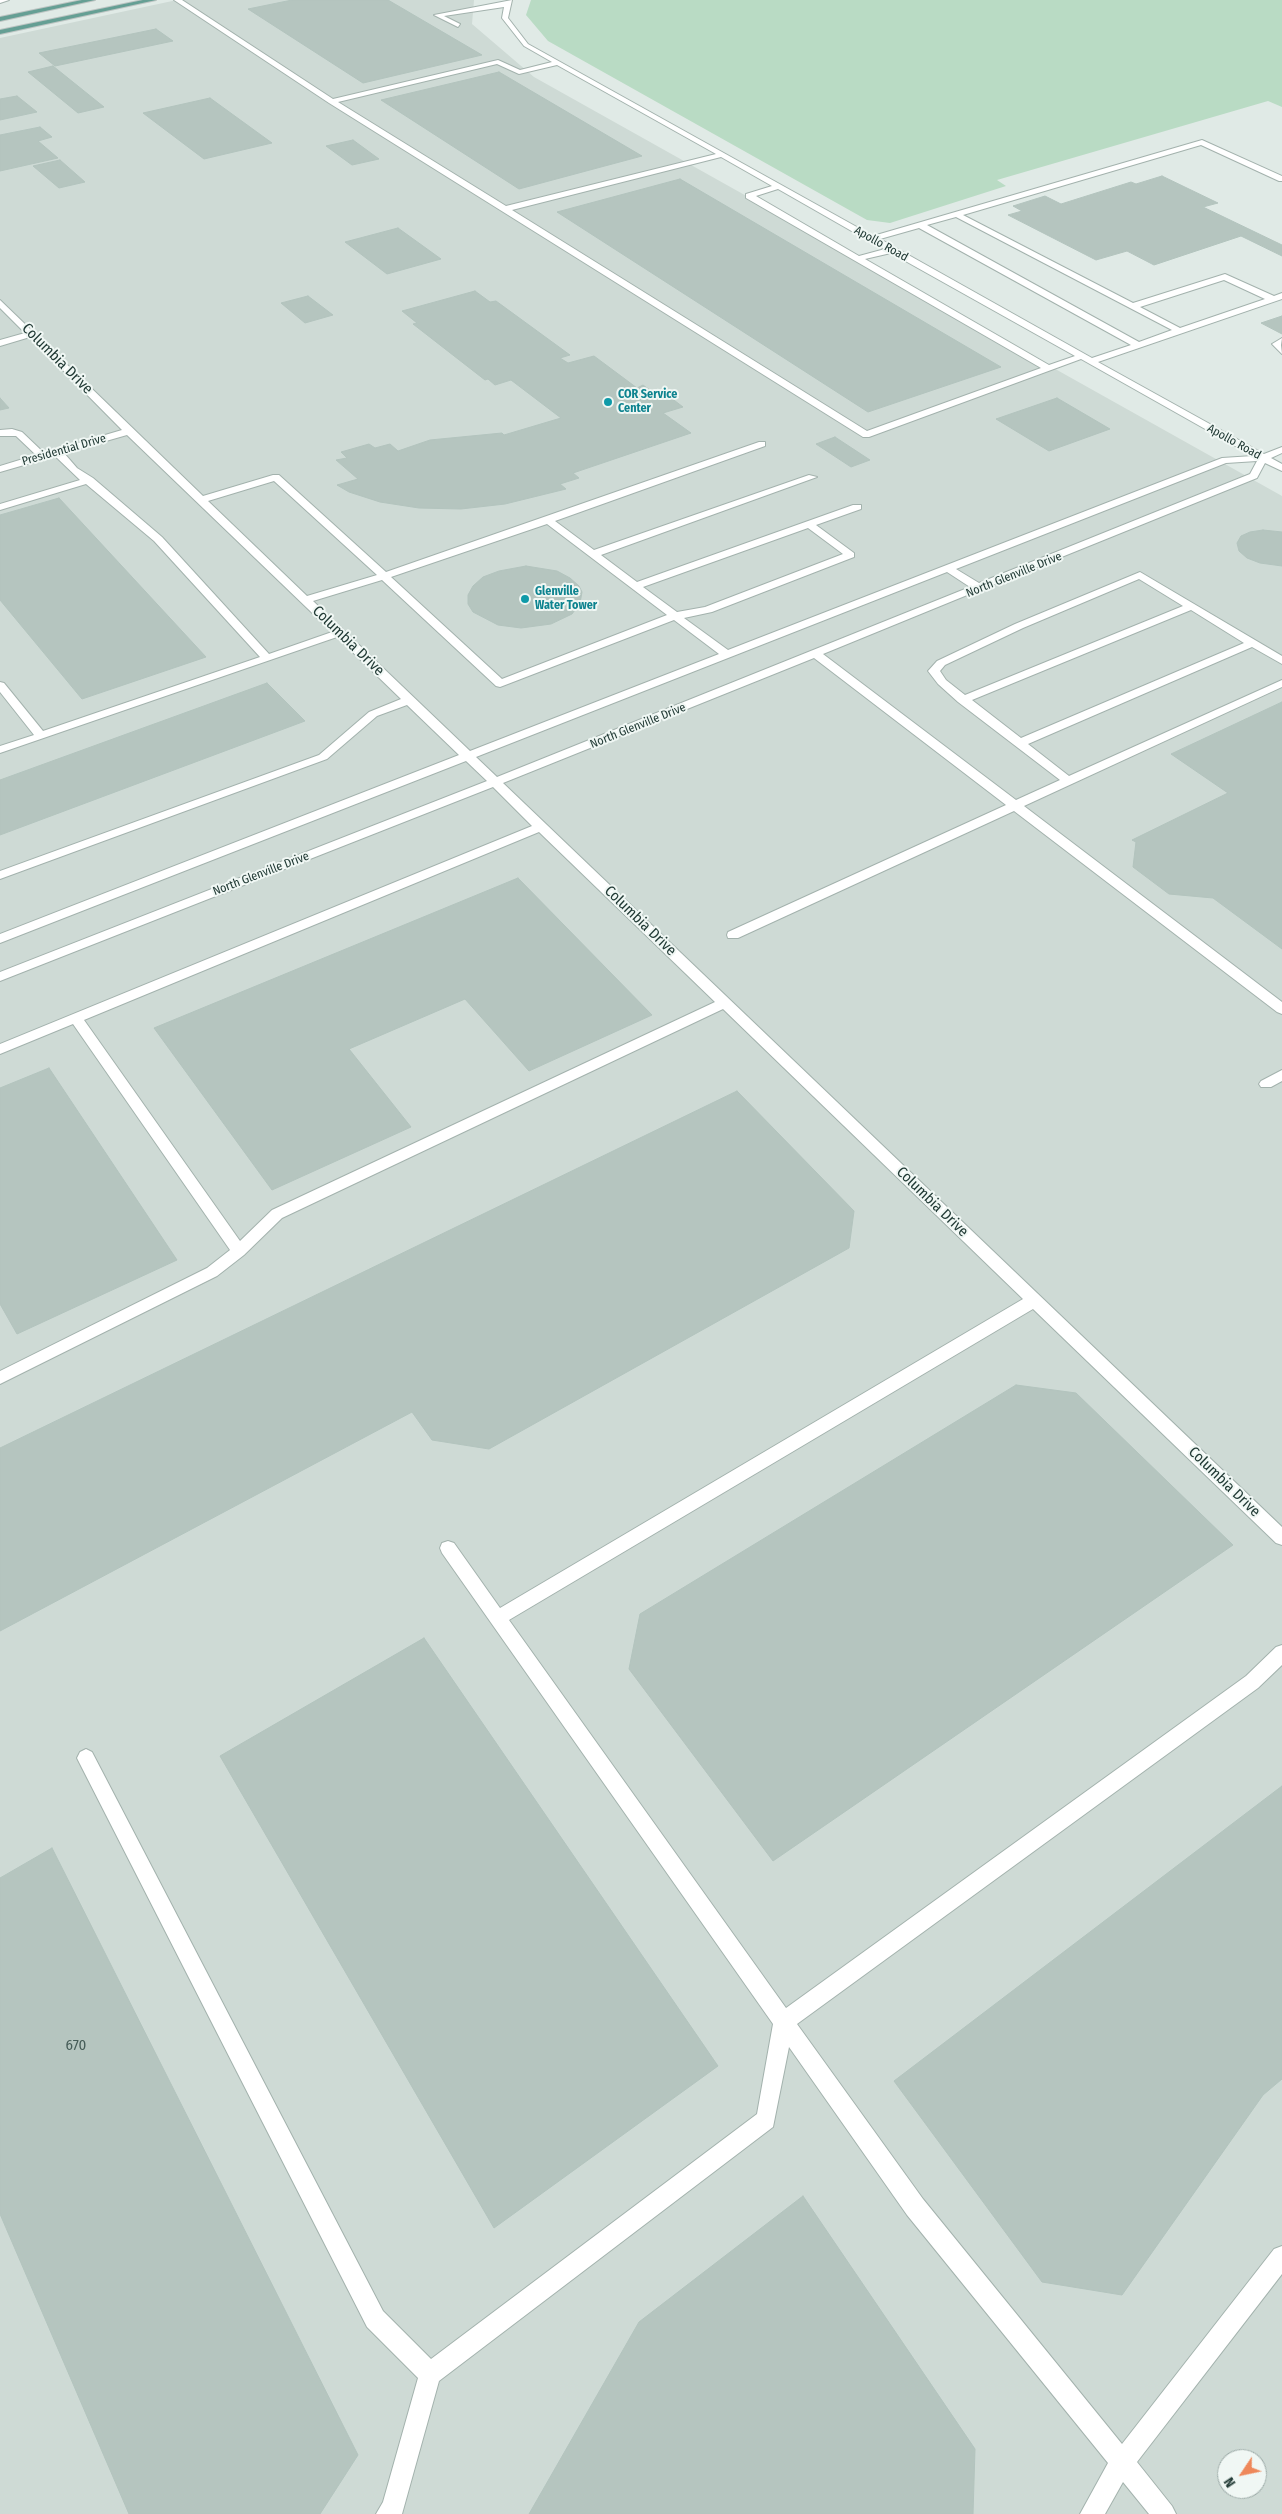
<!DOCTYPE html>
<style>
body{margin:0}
#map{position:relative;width:1282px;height:2514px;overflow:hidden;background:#e0eae6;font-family:"Fira Sans Condensed",sans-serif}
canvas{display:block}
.north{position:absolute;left:1217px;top:2449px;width:50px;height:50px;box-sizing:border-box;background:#f0f7f4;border:1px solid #9daba8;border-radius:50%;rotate:236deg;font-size:14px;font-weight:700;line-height:20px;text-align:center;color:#213a35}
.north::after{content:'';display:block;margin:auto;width:18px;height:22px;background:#ee885a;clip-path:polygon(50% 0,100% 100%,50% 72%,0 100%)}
</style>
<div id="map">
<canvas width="1282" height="2514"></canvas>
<div class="north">N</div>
</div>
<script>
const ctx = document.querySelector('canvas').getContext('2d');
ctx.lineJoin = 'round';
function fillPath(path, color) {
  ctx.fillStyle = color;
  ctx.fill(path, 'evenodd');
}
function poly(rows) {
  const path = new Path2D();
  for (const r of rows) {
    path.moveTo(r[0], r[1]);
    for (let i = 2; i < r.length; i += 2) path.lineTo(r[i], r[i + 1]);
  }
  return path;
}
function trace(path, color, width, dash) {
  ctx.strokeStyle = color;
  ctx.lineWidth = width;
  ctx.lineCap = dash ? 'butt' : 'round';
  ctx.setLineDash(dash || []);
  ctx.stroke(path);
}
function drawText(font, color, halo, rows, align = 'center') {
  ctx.font = font + ' "Fira Sans Condensed",sans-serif';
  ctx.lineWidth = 4;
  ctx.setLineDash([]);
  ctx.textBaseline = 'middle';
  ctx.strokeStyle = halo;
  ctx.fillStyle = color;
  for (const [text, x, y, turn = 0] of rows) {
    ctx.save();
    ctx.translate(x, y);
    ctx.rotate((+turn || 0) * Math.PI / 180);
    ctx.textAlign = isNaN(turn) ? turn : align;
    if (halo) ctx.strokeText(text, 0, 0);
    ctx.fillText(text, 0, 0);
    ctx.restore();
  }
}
const built = poly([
 [177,0,474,0,472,24,534,77,1282,496,1282,2514,0,2514,0,38],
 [1227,2459,1257,2459,1257,2489,1227,2489]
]);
const green = poly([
 [531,0,1282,0,1282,107,1268,101,997,180,1006,186,890,223,867,220,548,41,526,15]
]);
const building = poly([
 [292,0,388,0,482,55,363,83,248,9,292,0],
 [156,29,173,41,55,66,39,53,156,29],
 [53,66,104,107,78,113,28,72,53,66],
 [499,72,642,156,519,189,381,100,499,72],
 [17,96,37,112,0,120,0,99,17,96],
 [210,98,272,143,204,159,143,113,210,98],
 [40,127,52,137,38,141,58,158,0,171,0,135,40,127],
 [353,140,379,159,352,165,326,146,353,140],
 [60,160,85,182,59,188,33,166,60,160],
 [1162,176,1218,203,1203,207,1282,245,1282,256,1241,236,1154,265,1127,251,1096,260,1008,215,1022,211,1013,206,1045,196,1061,204,1131,182,1136,184,1162,176],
 [680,179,1001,367,868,412,557,212,680,179],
 [398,228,441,259,387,274,345,242,398,228],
 [475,291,490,302,496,301,570,355,560,358,568,363,594,356,637,388,643,385,658,396,666,394,683,407,663,413,691,433,573,473,579,478,560,484,566,489,505,504,461,509,419,508,380,502,349,492,337,485,358,479,336,460,347,458,341,452,369,444,375,448,390,444,398,451,430,440,502,433,504,435,561,418,511,380,495,385,488,379,485,380,413,324,417,323,402,311,475,291],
 [308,296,333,315,305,323,281,303,308,296],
 [1282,316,1282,334,1261,323,1282,316],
 [0,398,9,408,0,410,0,398],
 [1057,398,1110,429,1049,451,996,419,1057,398],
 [835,437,870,460,851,467,816,444,835,437],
 [59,498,206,657,82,699,0,600,0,515,59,498],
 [1263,530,1282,532,1282,566,1260,563,1247,558,1239,551,1237,543,1241,536,1250,532,1263,530],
 [526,566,557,571,570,578,579,586,582,592,580,603,572,614,551,624,521,628,498,625,473,612,468,604,468,595,473,586,483,577,499,571,526,566],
 [267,683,305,721,0,835,0,780,267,683],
 [1282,702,1282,949,1213,898,1169,894,1133,867,1136,842,1132,840,1228,793,1171,754,1282,702],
 [518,878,652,1015,529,1071,465,999,349,1049,411,1127,272,1190,154,1028,518,878],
 [49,1068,177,1260,17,1334,0,1304,0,1088,49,1068],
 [737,1091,854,1211,849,1248,489,1449,432,1440,412,1412,0,1631,0,1448,737,1091],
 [1016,1385,1076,1393,1233,1545,773,1861,629,1669,640,1614,1016,1385],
 [424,1638,718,2066,494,2228,220,1756,424,1638],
 [1282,1786,1282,2079,1263,2095,1122,2295,1042,2282,894,2081,1282,1786],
 [52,1848,358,2455,320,2514,129,2514,0,2214,0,1878,52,1848],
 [803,2196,975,2449,973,2514,529,2514,639,2322,803,2196]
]);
const minor = poly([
 [0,0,9,0,0,3,0,0],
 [174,0,182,0,333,99,498,60,520,70,552,62,524,46,502,18,504,7,444,16,460,24,458,27,434,15,512,0,508,18,528,44,873,236,1202,140,1282,176,1282,181,1279,181,1201,145,963,215,1133,303,1225,274,1274,296,1282,293,1282,299,1098,362,1264,454,1282,447,1282,453,1271,458,1282,464,1282,471,1265,463,1257,478,985,588,984,591,977,591,823,654,1016,800,1060,780,958,702,938,684,928,671,937,661,1015,624,1140,572,1282,656,1282,664,1252,647,1028,744,1069,776,1282,680,1282,687,1024,806,1282,1002,1282,1014,1277,1012,1014,811,738,938,728,938,727,935,728,932,1006,805,814,658,503,783,1282,1527,1282,1545,1276,1543,1033,1309,509,1620,786,2008,1246,1676,1276,1647,1282,1645,1282,1665,1258,1688,797,2024,923,2199,1122,2444,1274,2249,1282,2246,1282,2274,1137,2462,1172,2506,1176,2514,1149,2514,1123,2482,1105,2514,1080,2514,1108,2463,907,2215,789,2047,773,2127,439,2381,402,2514,376,2514,383,2502,418,2378,367,2327,80,1764,77,1758,80,1752,86,1749,92,1752,383,2311,431,2359,757,2114,773,2024,442,1553,440,1548,442,1543,448,1541,454,1543,500,1608,1023,1299,723,1009,282,1218,244,1255,217,1276,0,1384,0,1371,207,1268,230,1250,73,1024,0,1054,0,1044,532,826,493,787,0,981,0,972,487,781,466,761,0,943,0,934,459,755,407,705,377,716,327,759,0,879,0,871,319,755,369,712,401,699,337,637,0,753,0,746,34,735,0,692,0,682,4,683,43,731,260,657,154,541,86,484,0,510,0,504,80,480,55,456,0,472,0,466,36,455,16,436,0,436,0,430,12,429,22,432,44,453,122,430,30,337,0,346,0,340,25,333,0,308,0,300,203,496,273,475,279,475,386,572,759,442,765,442,765,446,555,521,594,550,809,475,817,477,601,555,637,582,853,505,861,505,861,509,816,525,854,553,854,557,712,612,684,618,728,650,1222,458,1253,456,1081,359,869,437,863,437,329,103,174,0],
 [497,64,519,74,557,65,716,154,506,206,338,102,497,64],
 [721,157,772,186,746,194,746,198,1041,368,867,431,512,210,721,157],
 [778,189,869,241,885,249,859,256,756,196,778,189],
 [956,217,1172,330,1139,342,927,225,956,217],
 [919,228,1131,345,1092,358,880,239,919,228],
 [891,253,1075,356,1049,365,865,259,891,253],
 [1224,280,1265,299,1180,328,1140,307,1224,280],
 [127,435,332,632,269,654,162,537,93,478,77,468,64,453,127,435],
 [1257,461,1250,474,979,583,956,569,1226,463,1257,461],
 [274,481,377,575,307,596,208,501,274,481],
 [547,524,667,615,502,679,391,577,547,524],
 [808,528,843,554,705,607,677,612,643,587,808,528],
 [947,572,970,587,497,777,476,757,947,572],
 [1139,579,1183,606,965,695,946,680,940,671,945,665,1023,628,1139,579],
 [382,580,496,686,500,687,674,620,719,654,470,751,313,601,382,580],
 [1191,610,1244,643,1021,738,972,700,1191,610],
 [539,832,715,1002,272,1210,240,1241,84,1020,539,832],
 [1282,338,1281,345,1282,354,1272,344,1282,338],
 [1282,1070,1282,1081,1271,1087,1261,1087,1259,1084,1261,1081,1282,1070]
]);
const major = poly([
 [82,0,95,0,0,21,0,17,82,0],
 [143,0,156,0,0,34,0,30,143,0]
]);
const markers = [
 [608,402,5,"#0f9aa8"],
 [525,599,5,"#0f9aa8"]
];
const farStreetnames = [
 ["Apollo Road",881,244,29],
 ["Apollo Road",1234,442,29],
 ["Presidential Drive",64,450,-16],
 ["North Glenville Drive",1014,575,-22],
 ["North Glenville Drive",638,726,-22],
 ["North Glenville Drive",261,874,-21]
];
const farCulturenames = [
 ["COR Service",618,395],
 ["Center",618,409],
 ["Glenville",535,592],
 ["Water Tower",535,606]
];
const streetNames = [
 ["Columbia Drive",57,359,45],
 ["Columbia Drive",348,641,44],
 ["Columbia Drive",640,921,44],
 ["Columbia Drive",932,1202,44],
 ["Columbia Drive",1224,1482,44]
];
const nearNumbernames = [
 ["670",76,2046]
];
fillPath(built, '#cedad5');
fillPath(green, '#b9dbc4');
fillPath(building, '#b5c5bf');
trace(building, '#b3c4be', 1);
trace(minor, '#a3b2ad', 2);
trace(major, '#bcc4c2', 2);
fillPath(minor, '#fff');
fillPath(major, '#659f94');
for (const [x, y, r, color] of markers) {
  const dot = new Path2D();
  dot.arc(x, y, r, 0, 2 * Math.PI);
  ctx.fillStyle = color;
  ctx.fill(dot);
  trace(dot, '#f0f7f4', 2);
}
drawText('12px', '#213a35', '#f0f7f4', farStreetnames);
drawText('bold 12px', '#0d838f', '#f0f7f4', farCulturenames, 'left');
drawText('15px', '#213a35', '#f0f7f4', streetNames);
drawText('15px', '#465d58', null, nearNumbernames);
</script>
